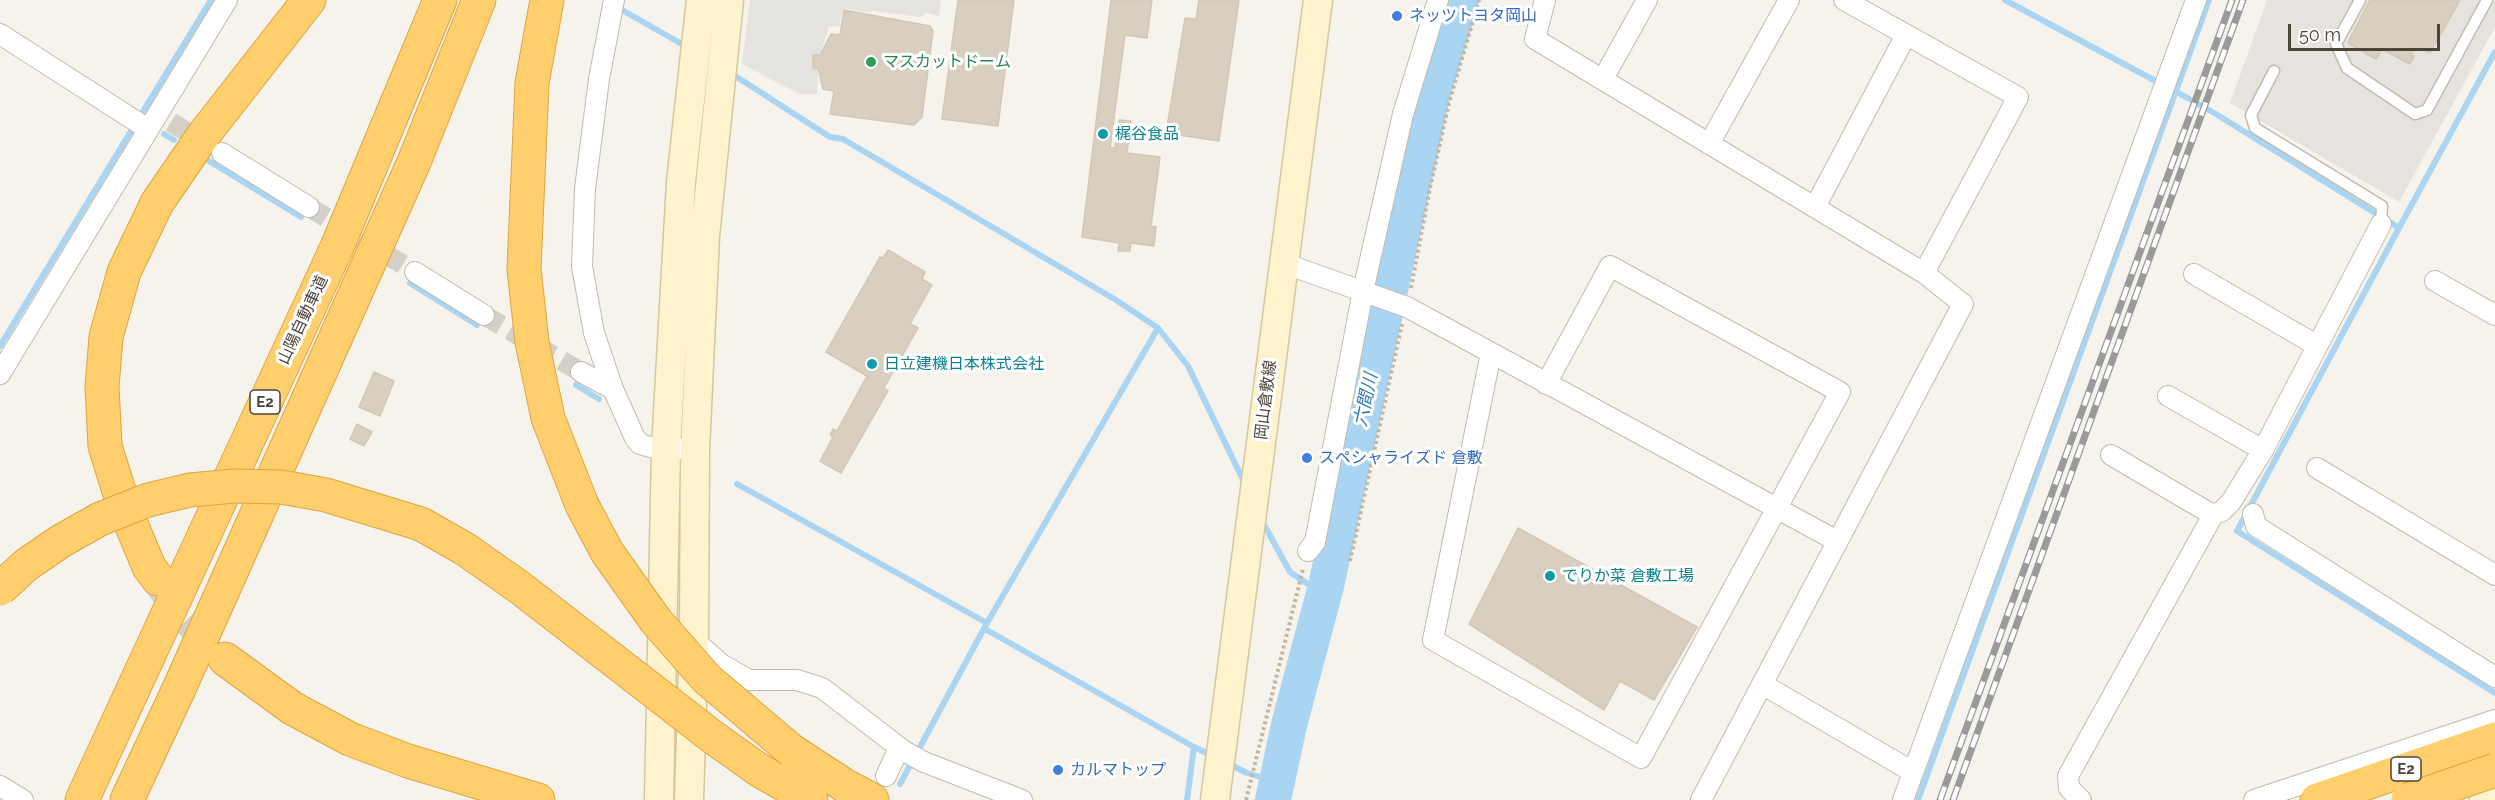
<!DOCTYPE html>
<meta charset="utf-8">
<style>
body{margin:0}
#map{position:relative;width:2495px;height:800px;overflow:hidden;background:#f6f3ec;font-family:Raleway,sans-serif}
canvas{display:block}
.scale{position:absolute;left:2288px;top:24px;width:152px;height:27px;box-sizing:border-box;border:3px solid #4b4439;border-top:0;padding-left:8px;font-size:18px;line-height:21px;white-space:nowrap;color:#4b4439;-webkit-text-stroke:4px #fff;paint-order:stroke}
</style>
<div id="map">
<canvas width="2495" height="800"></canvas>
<div class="scale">50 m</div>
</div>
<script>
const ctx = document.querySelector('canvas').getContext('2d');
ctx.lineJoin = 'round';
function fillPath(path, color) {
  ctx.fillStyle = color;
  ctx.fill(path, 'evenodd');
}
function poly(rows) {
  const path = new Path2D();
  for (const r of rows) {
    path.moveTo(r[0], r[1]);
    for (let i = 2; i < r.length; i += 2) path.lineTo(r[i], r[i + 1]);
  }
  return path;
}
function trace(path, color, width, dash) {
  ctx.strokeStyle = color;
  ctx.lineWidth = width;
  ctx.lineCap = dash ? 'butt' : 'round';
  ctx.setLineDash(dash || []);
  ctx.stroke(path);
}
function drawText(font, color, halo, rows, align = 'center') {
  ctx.font = font + ' Raleway,"Noto Sans JP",sans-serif';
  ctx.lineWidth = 6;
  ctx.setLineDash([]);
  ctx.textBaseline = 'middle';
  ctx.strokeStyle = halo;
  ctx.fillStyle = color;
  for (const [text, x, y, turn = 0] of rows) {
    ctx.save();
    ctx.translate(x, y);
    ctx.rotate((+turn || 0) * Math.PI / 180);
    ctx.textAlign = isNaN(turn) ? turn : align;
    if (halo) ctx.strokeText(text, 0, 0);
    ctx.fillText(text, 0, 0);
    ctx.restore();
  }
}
const industrial = poly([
 [2267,0,2495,0,2495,27,2399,202,2230,103]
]);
const parking = poly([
 [750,0,941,0,939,16,926,13,920,17,873,11,870,13,843,8,839,27,829,26,820,55,813,55,813,68,818,68,817,94,799,94,742,64]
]);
const stream = poly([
 [2005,0,2163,85],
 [615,6,687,47],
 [729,72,830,137,843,139,1116,300,1158,328,1188,366,1245,484],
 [2175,91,2216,114,2399,228,2495,52],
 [164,134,174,140],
 [209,161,301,217],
 [2399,228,2237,531,2495,693],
 [410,283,477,325],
 [0,346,211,0],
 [576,385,599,399],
 [737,484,987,623],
 [1262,521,1290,572,1308,584,1326,586],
 [985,629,1194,747,1187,800],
 [1194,747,1213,756],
 [1227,763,1247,773,1277,782],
 [900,784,987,623,1158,328],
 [1918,800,2209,0]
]);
const river = poly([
 [1273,800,1289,725,1326,586,1432,96,1461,0]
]);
const building = poly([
 [958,0,1014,0,998,126,942,119,958,0],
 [1111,0,1152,0,1147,38,1125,35,1110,148,1115,148,1119,120,1131,121,1127,153,1160,157,1151,226,1156,227,1154,246,1131,243,1130,251,1118,251,1119,243,1082,237,1111,0],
 [1199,0,1239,0,1219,141,1166,133,1185,18,1196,19,1199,0],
 [2370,0,2460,0,2430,53,2416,46,2411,54,2414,56,2410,64,2382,49,2376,59,2348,43,2370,0],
 [844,10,930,26,933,31,922,117,914,125,830,114,834,91,823,89,818,68,813,69,813,55,820,55,831,34,840,35,844,10],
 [888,250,925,272,922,279,932,285,910,324,918,328,884,388,888,391,841,473,820,461,833,437,830,435,833,429,837,431,867,376,826,352,880,257,883,258,888,250],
 [374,372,394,381,380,416,359,407,374,372],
 [357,424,372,432,364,446,350,439,357,424],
 [1518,528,1697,627,1654,700,1620,681,1604,710,1469,624,1518,528]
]);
const streetTunnel = poly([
 [171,122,207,144],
 [309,207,415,272],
 [484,315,581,372]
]);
const highwayTunnel = poly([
 [158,580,182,613,222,655]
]);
const path = poly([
 [1411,288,1430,188,1449,103,1479,0],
 [1350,561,1402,324],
 [1246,800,1303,569]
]);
const lane = poly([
 [2360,0,2336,44,2347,68,2415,114,2427,110,2487,0],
 [2274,71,2251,115,2255,128,2382,206,2381,224]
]);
const street = poly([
 [614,0,599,79,585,189,582,266,594,333,613,389,635,438,640,444,650,447,695,450],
 [1545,0,1535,39,1924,273,2018,97,1844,0],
 [0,34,148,129],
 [1603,79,1647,0],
 [1709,144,1789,0],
 [222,153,309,207],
 [1815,207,1906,35],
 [1283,263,1407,307,1837,541],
 [415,272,484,315],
 [2194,274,2316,345],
 [2435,281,2495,315],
 [1491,353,1433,640,1641,758,1840,392,1610,266,1546,384],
 [581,372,613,389],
 [0,374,227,0],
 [2168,396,2263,450],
 [2111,455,2213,515,2222,511,2231,502,2263,450,2381,224],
 [2317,468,2495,575],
 [2253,514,2256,526,2495,677],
 [1308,551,1315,542,1363,291,1403,114,1438,0],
 [694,640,721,664,749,680,797,680,822,688,904,751,924,762,1022,800],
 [1762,684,1913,772],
 [886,776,899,748],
 [0,786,23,800],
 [1701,800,1963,304,1924,273],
 [1903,800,2196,0],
 [2081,800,2069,788,2068,776,2213,515],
 [2254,800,2495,720]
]);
const secondary = poly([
 [659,800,666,448,681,182,701,0],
 [689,800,694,640,695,450,705,236,729,0],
 [1215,800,1318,0],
 [2484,800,2494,752]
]);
const highway = poly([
 [547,0,532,83,524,269,532,342,548,418,582,505],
 [158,579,149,567,124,507,105,446,102,387,106,337,124,272,157,203,205,133,309,0],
 [225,659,292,708,350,739,408,761,538,800],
 [792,751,844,785,872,800],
 [759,770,811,800],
 [82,800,337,247,440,0],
 [127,800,178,691,414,162,479,0],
 [2317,800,2495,739]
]);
const rail = poly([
 [1940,800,2232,0],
 [1953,800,2243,0]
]);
const highwayBridge = poly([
 [582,505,607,552,656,621,707,679,792,751],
 [0,589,26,565,61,541,100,519,148,500,190,490,234,486,281,487,326,495,421,524,465,549,519,587,714,738,759,770],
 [2408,800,2495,770]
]);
const markers = [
 [1397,16,6,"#3f7fe0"],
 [871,62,6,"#2e9e5b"],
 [1103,134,6,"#0f9aa8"],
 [872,364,6,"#0f9aa8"],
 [1307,458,6,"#3f7fe0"],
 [1550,576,6,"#0f9aa8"],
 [1058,770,6,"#3f7fe0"]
];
const shields = [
 [265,402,30],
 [2406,769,30]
];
const shieldNames = [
 ["E2",265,402],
 ["E2",2406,769]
];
const shopNames = [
 ["ネッツトヨタ岡山",1409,16],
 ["スペシャライズド 倉敷",1319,458],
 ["カルマトップ",1070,770]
];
const leisureNames = [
 ["マスカットドーム",883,62]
];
const cultureNames = [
 ["梶谷食品",1115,134],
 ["日立建機日本株式会社",884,364],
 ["でりか菜 倉敷工場",1562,576]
];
const streetNames = [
 ["山陽自動車道",303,320,-65],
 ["岡山倉敷線",1266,400,-83]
];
const waterNames = [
 ["六間川",1366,400,-78]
];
fillPath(industrial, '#e6e2dd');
fillPath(parking, '#e5e3e0');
trace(stream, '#a9d4f2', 6);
trace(river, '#a9d4f2', 36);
fillPath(building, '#d8cfc1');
trace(building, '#d3c7b4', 1.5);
trace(streetTunnel, '#d4d0c8', 20, [20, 10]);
trace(highwayTunnel, '#d4d0c8', 33, [33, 16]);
trace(lane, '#c2bbae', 13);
trace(street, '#c2bbae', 22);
trace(secondary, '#d6c79b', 31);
trace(highway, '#e0a43c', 35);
trace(path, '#c4b79f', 4, [3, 3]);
trace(lane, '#fff', 10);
trace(street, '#fff', 20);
trace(secondary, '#fff3cd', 28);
trace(highway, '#ffcf6e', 33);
trace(rail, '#9a9a9a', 7);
trace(rail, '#fff', 4.5, [14]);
trace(highwayBridge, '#e0a43c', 35, []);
trace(highwayBridge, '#ffcf6e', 33);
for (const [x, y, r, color] of markers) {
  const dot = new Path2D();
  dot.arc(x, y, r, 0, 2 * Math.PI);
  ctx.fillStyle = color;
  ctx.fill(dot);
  trace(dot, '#fff', 2);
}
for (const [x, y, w] of shields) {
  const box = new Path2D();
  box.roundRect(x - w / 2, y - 12, w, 24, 4.5);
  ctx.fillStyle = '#fff';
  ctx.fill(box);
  trace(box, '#4b4439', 1.5);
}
drawText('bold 15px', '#4b4439', null, shieldNames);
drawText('16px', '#366cbe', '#fff', shopNames, 'left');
drawText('16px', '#27864d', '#fff', leisureNames, 'left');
drawText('16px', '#0d838f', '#fff', cultureNames, 'left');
drawText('16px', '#4b4439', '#fff', streetNames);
drawText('italic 18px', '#2e7ab2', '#fff', waterNames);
</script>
